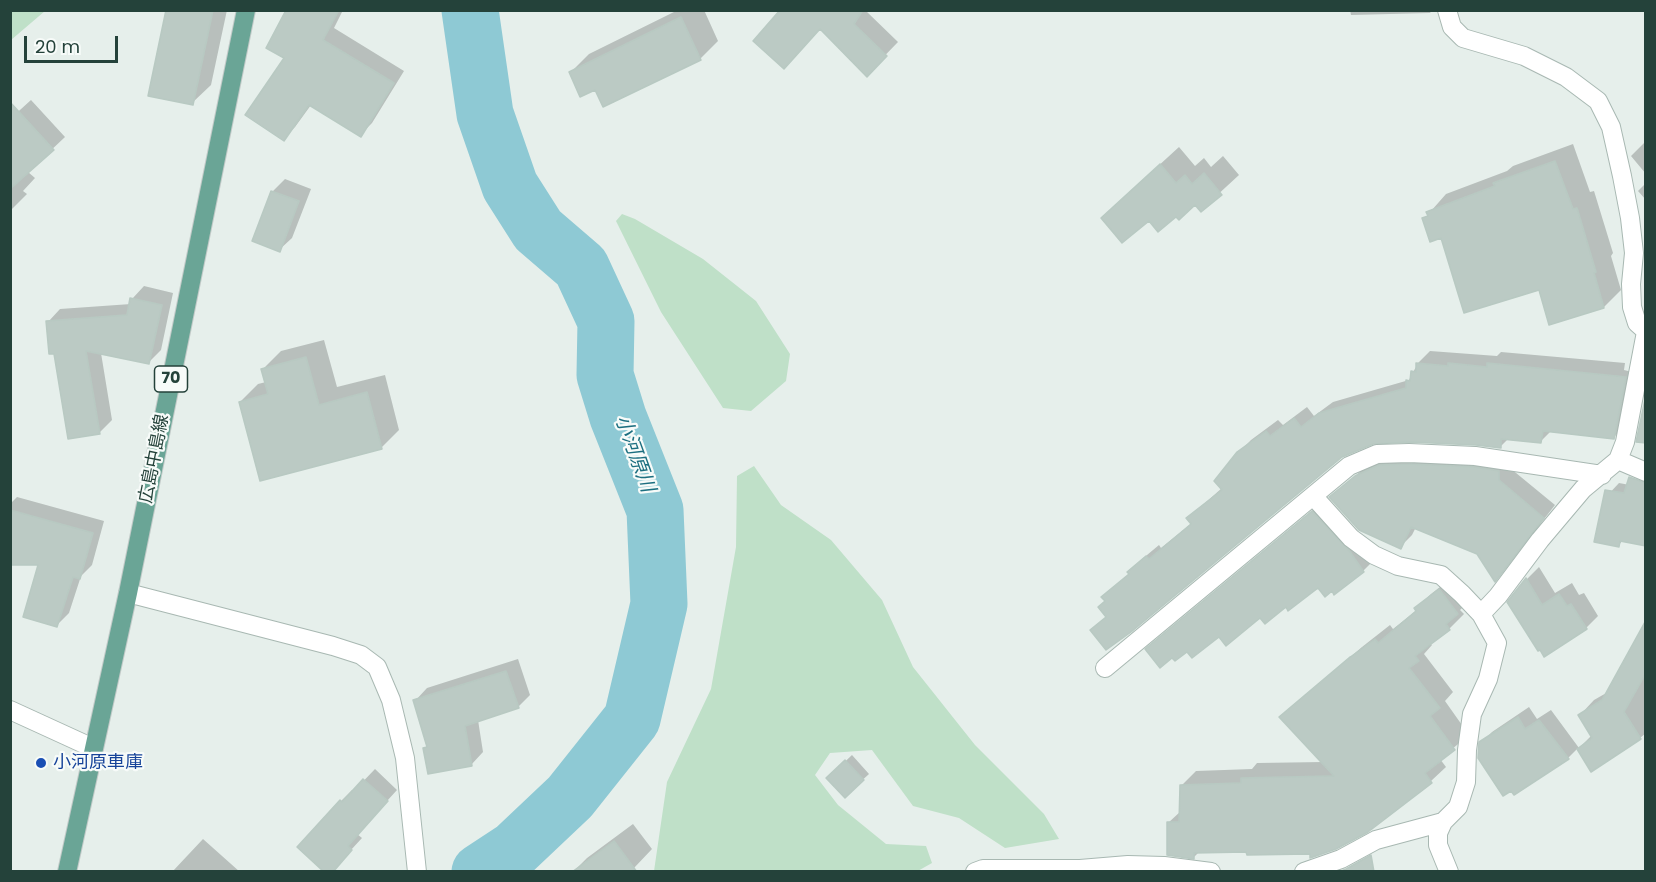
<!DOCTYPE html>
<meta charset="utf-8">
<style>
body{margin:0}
#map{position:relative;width:1656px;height:882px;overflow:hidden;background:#e6efeb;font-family:Poppins,sans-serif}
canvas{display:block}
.frame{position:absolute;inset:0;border:12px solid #24423a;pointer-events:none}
.scale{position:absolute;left:24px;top:36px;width:94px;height:27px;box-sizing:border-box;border:3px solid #24423a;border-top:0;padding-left:8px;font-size:18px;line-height:21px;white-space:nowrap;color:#24423a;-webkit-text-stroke:4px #f7fbf9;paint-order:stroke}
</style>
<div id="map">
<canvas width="1656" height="882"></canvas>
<div class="frame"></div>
<div class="scale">20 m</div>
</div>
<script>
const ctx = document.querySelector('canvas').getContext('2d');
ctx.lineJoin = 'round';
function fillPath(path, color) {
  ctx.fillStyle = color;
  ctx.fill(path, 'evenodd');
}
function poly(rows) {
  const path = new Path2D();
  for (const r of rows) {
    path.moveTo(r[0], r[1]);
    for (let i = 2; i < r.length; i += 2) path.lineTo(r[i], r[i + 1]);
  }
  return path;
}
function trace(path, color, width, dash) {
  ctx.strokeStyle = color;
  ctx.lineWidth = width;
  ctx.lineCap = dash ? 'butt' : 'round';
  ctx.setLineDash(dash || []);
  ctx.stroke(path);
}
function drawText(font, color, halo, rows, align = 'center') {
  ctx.font = font + ' Poppins,"Noto Sans JP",sans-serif';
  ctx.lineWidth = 4.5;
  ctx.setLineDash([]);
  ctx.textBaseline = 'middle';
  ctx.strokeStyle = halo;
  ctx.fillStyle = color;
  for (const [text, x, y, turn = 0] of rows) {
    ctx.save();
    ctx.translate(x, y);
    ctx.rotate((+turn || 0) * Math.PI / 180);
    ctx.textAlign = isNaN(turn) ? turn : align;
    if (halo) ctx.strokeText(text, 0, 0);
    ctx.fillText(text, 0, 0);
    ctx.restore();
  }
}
const green = poly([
 [11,10,45,10,45,11,11,40],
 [622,214,635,219,703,259,756,301,790,354,786,381,751,411,723,408,661,312,616,221],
 [754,466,781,505,831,540,882,600,913,667,975,745,1044,814,1059,839,1005,848,959,818,913,806,872,750,830,753,815,775,838,805,886,844,926,846,932,863,916,872,654,871,667,782,711,689,736,547,737,476]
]);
const shadow = poly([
 [167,10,227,10,211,85,192,103],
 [288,10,343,10,334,28,404,71,372,123,360,135,311,105,295,127,283,139],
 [678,10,704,10,718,41,700,59,595,88,570,73,589,54],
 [782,10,865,10,898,42,867,74,821,27],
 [1350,10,1432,10,1430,13,1351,15],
 [31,100,65,137,28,172,35,178,23,191,27,194,10,211,10,119],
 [1646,141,1646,174,1631,156],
 [1573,144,1590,192,1594,191,1613,253,1611,256,1621,290,1604,307,1540,288,1442,236,1424,219,1446,194,1507,171,1513,166],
 [1179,147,1195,166,1204,158,1211,167,1223,156,1239,175,1201,210,1196,203,1176,215,1149,219,1121,200],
 [285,179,311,189,292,238,279,250,272,192],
 [1646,183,1646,200,1638,191],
 [144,286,173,293,161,350,148,363,101,353,112,420,100,432,55,352,48,322,60,309,131,304,132,299],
 [324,340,337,387,385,375,399,430,381,448,240,402,258,384,266,382,263,369,281,351],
 [1430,351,1497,356,1501,352,1625,363,1624,370,1636,373,1626,425,1613,438,1552,430,1541,441,1509,438,1500,447,1476,443,1376,441,1344,454,1092,630,1107,616,1106,601,1103,597,1130,573,1141,560,1159,545,1161,548,1192,523,1188,518,1222,488,1238,453,1251,440,1278,420,1283,425,1307,407,1314,416,1333,402,1409,380,1418,363],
 [1393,454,1510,468,1555,505,1506,568,1495,579,1478,552,1416,527,1412,535,1400,547,1331,497,1369,464],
 [1619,483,1646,488,1623,540,1619,545,1605,498],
 [17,497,104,521,92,565,81,576,69,613,57,625,40,563,10,563,10,504],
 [1325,500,1375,559,1363,571,1334,593,1332,589,1318,586,1286,605,1187,650,1159,638],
 [1539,567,1555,593,1572,583,1579,595,1584,593,1598,616,1586,628,1509,602,1527,579],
 [1454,576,1472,598,1460,610,1464,614,1449,629,1430,643,1432,645,1424,654,1453,692,1445,701,1469,735,1440,759,1446,767,1431,781,1360,834,1248,851,1200,851,1194,857,1168,823,1181,811,1181,786,1196,771,1252,769,1257,763,1323,762,1281,717,1362,647,1390,625,1393,629,1417,610,1416,608,1431,594],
 [1646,627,1646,733,1640,738,1591,770,1578,748,1568,758,1481,743,1492,732,1529,707,1537,719,1551,710,1579,748,1592,735,1580,715,1594,700,1608,692],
 [518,659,530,695,518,707,478,720,483,752,471,765,425,748,428,745,415,701,427,688],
 [852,755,869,774,845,796,828,778],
 [375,769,397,790,357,834,362,838,339,863,341,801,352,790,353,792],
 [633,824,652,849,634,868,629,872,573,872,587,858],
 [203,839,240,872,172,872]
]);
const river = poly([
 [470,10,485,114,510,186,538,230,581,267,606,321,605,375,618,417,655,510,659,604,632,719,570,797,515,849,480,872]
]);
const building = poly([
 [166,10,213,10,193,105,148,96,166,10],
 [286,10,339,10,323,40,394,83,361,137,309,105,284,141,245,115,284,58,266,48,286,10],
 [780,10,863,10,854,24,887,56,867,77,820,29,784,69,753,41,780,10],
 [681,17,701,60,603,107,595,90,580,97,569,72,681,17],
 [10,102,54,150,10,189,10,102],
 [1555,161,1573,209,1577,208,1596,272,1594,273,1604,308,1549,325,1539,290,1464,313,1441,238,1430,242,1422,218,1428,216,1426,212,1495,186,1493,183,1555,161],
 [1160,164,1176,183,1185,175,1192,184,1204,173,1222,195,1201,212,1195,205,1179,220,1176,217,1158,232,1149,221,1122,243,1101,218,1160,164],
 [271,191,299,201,280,252,252,241,271,191],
 [130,298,162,305,149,364,86,351,100,434,68,439,54,354,49,354,46,321,127,315,130,298],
 [306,357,319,405,367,392,382,449,260,481,239,402,268,394,261,369,306,357],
 [1416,363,1448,366,1448,363,1487,367,1487,363,1626,377,1614,439,1543,431,1541,443,1501,439,1501,448,1476,445,1410,442,1373,444,1342,457,1131,632,1106,650,1090,630,1106,617,1098,607,1105,601,1101,597,1129,574,1127,572,1146,556,1149,559,1191,524,1186,518,1222,490,1214,481,1237,452,1266,431,1270,436,1294,418,1301,427,1319,413,1406,388,1406,380,1410,381,1411,371,1416,372,1416,363],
 [1646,395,1646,443,1636,442,1646,395],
 [1409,464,1474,467,1499,471,1499,480,1544,518,1495,582,1477,554,1411,527,1401,549,1359,530,1329,497,1355,476,1379,465,1409,464],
 [1629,477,1646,483,1646,546,1620,541,1619,547,1594,542,1605,490,1624,493,1629,477],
 [10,510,93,533,80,579,73,577,57,627,23,617,38,565,10,565,10,510],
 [1312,511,1348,549,1364,572,1334,595,1332,591,1325,597,1318,588,1288,611,1286,607,1265,624,1260,618,1226,646,1219,637,1192,658,1187,652,1175,661,1172,658,1160,668,1145,649,1312,511],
 [1526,578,1542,605,1559,594,1567,606,1571,604,1587,629,1544,657,1540,650,1538,651,1507,602,1526,578],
 [1439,589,1458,614,1446,624,1450,630,1415,656,1419,661,1409,668,1440,708,1430,716,1455,750,1425,773,1432,783,1368,832,1336,849,1310,858,1310,854,1247,855,1246,852,1194,853,1194,859,1167,855,1167,822,1179,822,1180,785,1241,783,1241,778,1334,776,1279,717,1350,657,1349,658,1375,639,1378,643,1416,611,1414,608,1439,589],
 [1646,620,1646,673,1624,712,1641,739,1591,772,1577,749,1592,738,1578,715,1602,700,1646,620],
 [506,671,519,708,465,726,472,766,428,774,423,748,427,747,413,700,506,671],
 [1518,717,1525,729,1539,720,1569,759,1514,795,1511,791,1503,796,1478,758,1479,742,1518,717],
 [845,760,864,780,845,798,826,778,845,760],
 [363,779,388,801,348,846,352,850,333,872,324,872,297,847,340,800,342,802,363,779],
 [614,841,637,872,572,872,614,841],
 [1371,855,1374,872,1339,872,1346,869,1371,855]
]);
const minor = poly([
 [1447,10,1452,27,1463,38,1524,56,1566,77,1598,101,1611,127,1622,176,1630,218,1634,253,1631,284,1632,307,1637,323,1646,331],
 [1618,460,1646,472],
 [1314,497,1351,538,1374,555,1398,566,1441,575,1462,594,1481,614],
 [128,593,333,646,361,655,377,667,391,700,405,758,417,872],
 [1105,668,1349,466,1377,454,1409,453,1475,456,1602,475],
 [10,710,93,748],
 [975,872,983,869,1080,869,1128,865,1164,866,1211,872],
 [1304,872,1341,859,1376,840,1443,822],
 [1449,872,1438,845,1438,833,1443,822,1458,807,1466,782,1467,750,1472,714,1488,679,1497,643,1481,614,1498,596,1540,540,1583,489,1618,460,1625,442,1646,332]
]);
const major = poly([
 [67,872,128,593,246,10]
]);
const markers = [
 [41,763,6,"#1a4fb4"]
];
const shields = [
 [171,379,33]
];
const shieldNames = [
 ["70",171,379]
];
const streetNames = [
 ["広島中島線",155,459,-79]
];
const transitNames = [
 ["小河原車庫",53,763]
];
const waterNames = [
 ["小河原川",634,454,70]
];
fillPath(green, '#bfe0c8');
fillPath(shadow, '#0003');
trace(river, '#8ec9d4', 57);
fillPath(building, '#bbcac4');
trace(building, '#b8c9c2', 1.5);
trace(minor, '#a8b8b2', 20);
trace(major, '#c2cac8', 20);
trace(minor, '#fff', 18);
trace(major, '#6aa596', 18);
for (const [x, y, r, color] of markers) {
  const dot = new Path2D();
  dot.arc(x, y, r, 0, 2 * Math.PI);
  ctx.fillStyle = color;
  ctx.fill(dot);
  trace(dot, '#f7fbf9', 2);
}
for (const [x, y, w] of shields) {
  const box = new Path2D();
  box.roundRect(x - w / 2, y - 13, w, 26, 4.5);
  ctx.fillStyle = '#f7fbf9';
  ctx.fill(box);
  trace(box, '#24423a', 1.5);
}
drawText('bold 16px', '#24423a', null, shieldNames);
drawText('18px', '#24423a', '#f7fbf9', streetNames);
drawText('18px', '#164399', '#f7fbf9', transitNames, 'left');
drawText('italic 20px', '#1c6f80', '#f7fbf9', waterNames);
</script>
